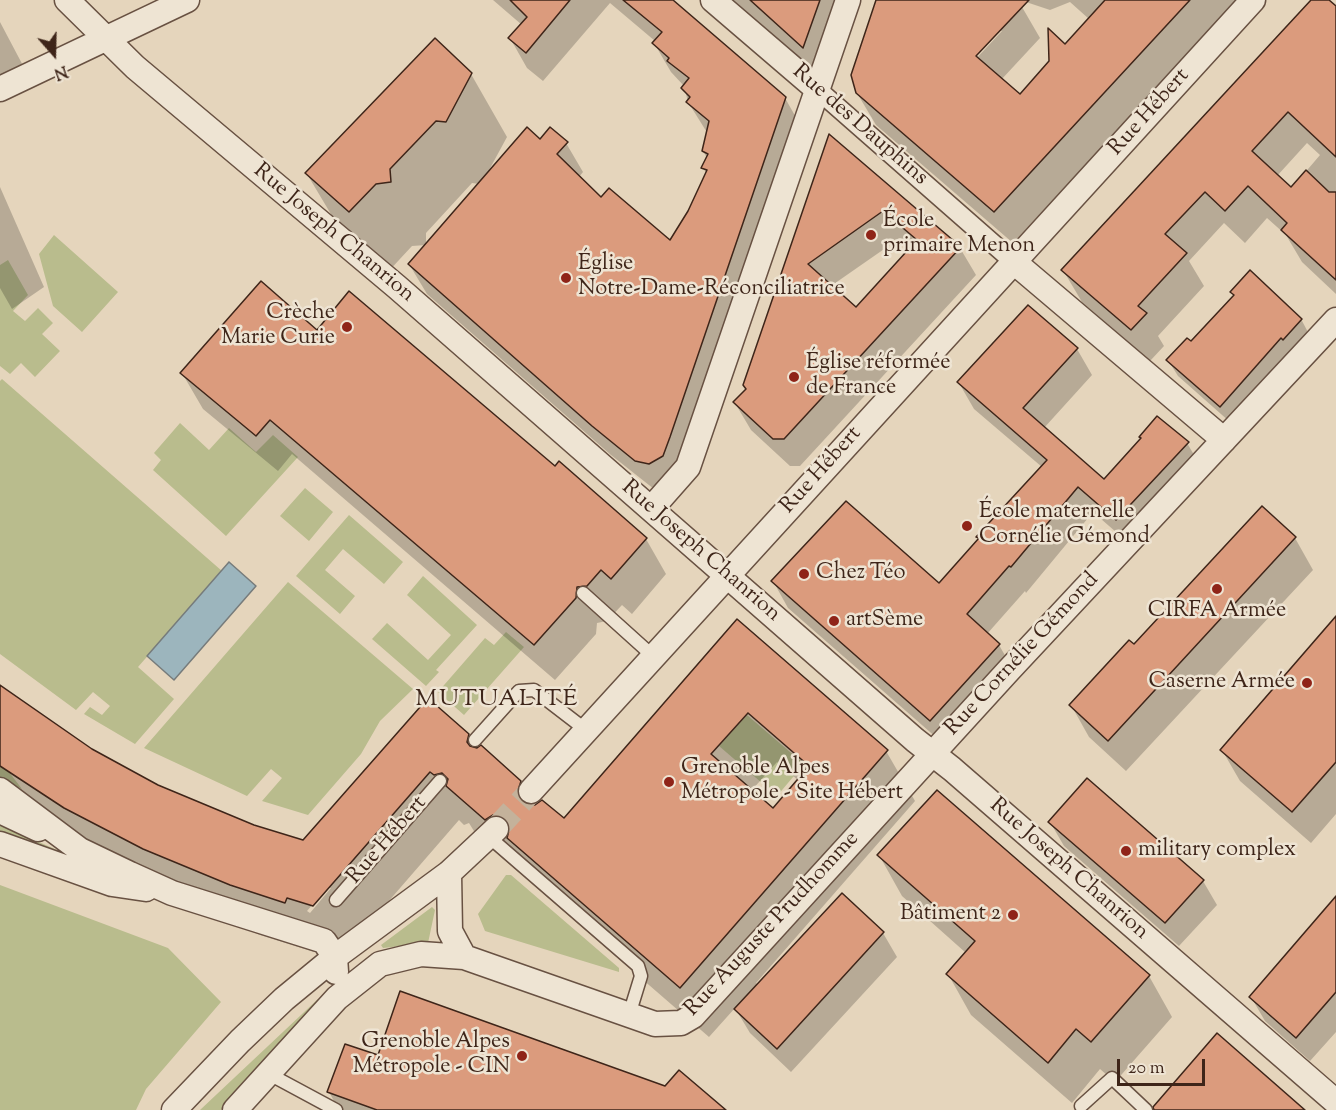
<!DOCTYPE html>
<meta charset="utf-8">
<style>
body{margin:0}
#map{position:relative;width:1336px;height:1110px;overflow:hidden;background:#e5d5bc;font-family:"Sorts Mill Goudy",serif}
canvas{display:block}
.north{position:absolute;left:24px;top:24px;width:60px;height:60px;-webkit-text-stroke:4px #eee4d3;paint-order:stroke;rotate:160deg;font-size:16px;font-weight:700;line-height:24px;text-align:center;color:#3e2519}
.north::after{content:'';display:block;margin:auto;width:21px;height:27px;background:#3e2519;clip-path:polygon(50% 0,100% 100%,50% 72%,0 100%)}
.scale{position:absolute;left:1117px;top:1059px;width:88px;height:27px;box-sizing:border-box;border:3px solid #3e2519;border-top:0;padding-left:8px;font-size:18px;line-height:21px;white-space:nowrap;color:#3e2519;-webkit-text-stroke:4px #eee4d3;paint-order:stroke}
</style>
<div id="map">
<canvas width="1336" height="1110"></canvas>
<div class="north">N</div>
<div class="scale">20 m</div>
</div>
<script>
const ctx = document.querySelector('canvas').getContext('2d');
ctx.lineJoin = 'round';
function fillPath(path, color) {
  ctx.fillStyle = color;
  ctx.fill(path, 'evenodd');
}
function poly(rows) {
  const path = new Path2D();
  for (const r of rows) {
    path.moveTo(r[0], r[1]);
    for (let i = 2; i < r.length; i += 2) path.lineTo(r[i], r[i + 1]);
  }
  return path;
}
function trace(path, color, width, dash) {
  ctx.strokeStyle = color;
  ctx.lineWidth = width;
  ctx.lineCap = dash ? 'butt' : 'round';
  ctx.setLineDash(dash || []);
  ctx.stroke(path);
}
function drawText(font, color, halo, rows, align = 'center') {
  ctx.font = font + ' "Sorts Mill Goudy",serif';
  ctx.lineWidth = 5;
  ctx.setLineDash([]);
  ctx.textBaseline = 'middle';
  ctx.strokeStyle = halo;
  ctx.fillStyle = color;
  for (const [text, x, y, turn = 0] of rows) {
    ctx.save();
    ctx.translate(x, y);
    ctx.rotate((+turn || 0) * Math.PI / 180);
    ctx.textAlign = isNaN(turn) ? turn : align;
    if (halo) ctx.strokeText(text, 0, 0);
    ctx.fillText(text, 0, 0);
    ctx.restore();
  }
}
const green = poly([
 [54,235,118,292,82,332,53,306,39,254],
 [8,260,28,295,13,311,25,321,38,308,53,323,42,334,60,351,35,377,21,363,10,374,0,366,0,265],
 [2,379,222,571,138,667,174,699,135,744,84,714,90,707,102,715,110,706,93,692,76,710,0,654,0,381],
 [180,423,209,450,229,428,256,452,273,435,298,457,226,536,153,470,161,460,154,453],
 [305,488,333,512,309,541,280,516],
 [349,515,403,562,384,584,343,549,325,570,355,596,340,614,296,576],
 [423,576,477,625,436,670,439,672,426,686,372,639,387,623,428,660,451,635,407,595],
 [288,582,413,689,380,721,361,754,308,815,262,801,282,778,271,769,247,796,144,748],
 [506,632,524,647,464,715,438,692,485,638,494,645],
 [747,715,804,764,777,796,719,746],
 [0,766,9,772,22,789,0,777],
 [0,825,96,867,0,836],
 [506,875,511,875,619,968,619,972,485,931,478,914],
 [0,885,168,948,221,1002,146,1089,136,1110,0,1110],
 [432,907,435,910,428,943,383,948,381,945],
 [318,999,322,1000,314,1011,221,1110,200,1110]
]);
const water = poly([
 [229,562,256,586,174,680,147,656,229,562]
]);
const shadow = poly([
 [493,0,670,0,785,98,802,128,679,486,659,493,611,455,427,294,409,264,479,184,472,183,426,233,426,245,412,246,386,274,344,236,307,174,471,74,507,137,488,172,540,141,566,143,583,172,579,177,601,199,671,242,689,212,707,174,703,168,707,158,703,151,708,134,688,102,684,86,671,72,654,43,655,41,610,3,543,81,527,68,510,38,522,25],
 [733,0,843,0,818,73],
 [878,0,1015,0,1022,7,1040,38,1001,80,1020,96,1089,19,1070,2,1050,10,1020,0,1237,0,1013,243,876,125,857,93],
 [998,31,1002,31,972,63,969,61],
 [1313,0,1327,0,1336,8,1336,294,1302,262,1286,235,1267,218,1245,243,1224,223,1189,261,1204,286,1158,336,1164,346,1150,361,1082,302,1063,270],
 [1307,143,1320,155,1291,189,1277,176],
 [0,22,28,75,0,88],
 [830,137,960,248,976,275,800,466,790,466,751,430,735,403,747,390],
 [900,238,912,248,856,309,831,286],
 [0,187,44,287,12,309,0,288],
 [1232,292,1301,319,1310,336,1230,422,1178,376,1168,360,1191,343,1235,297],
 [1028,307,1077,349,1092,375,1044,428,1104,481,1187,443,1203,470,1132,546,1093,512,1026,593,1025,591,987,634,999,645,1014,671,946,746,788,608,773,581,939,585,979,539,978,537,1042,467,974,409,959,383],
 [317,332,556,468,646,539,666,574,632,614,622,605,607,621,597,623,596,634,555,680,292,454,278,471,203,409,182,373],
 [1262,508,1295,538,1313,570,1126,771,1089,737,1071,705,1134,647],
 [1336,618,1336,814,1311,843,1240,781,1222,750],
 [737,621,886,751,915,801,756,983,758,985,842,895,883,933,897,957,791,1072,750,1033,735,1008,709,1037,537,888,523,864,515,869,477,836,469,823,464,825,459,820,342,955,316,947,314,952,260,935,173,899,0,794,0,687,91,750,157,786,253,826,304,842,468,735,476,749,520,782,533,806,564,820],
 [777,762,799,781,773,810,751,791],
 [327,888,331,888,310,913,307,911],
 [1050,822,1203,881,1217,905,1179,946,1064,846],
 [879,855,1149,976,1172,1017,1115,1082,1100,1069,1072,1103,971,1015,948,974,966,953,902,896],
 [1336,898,1336,1032,1310,1061,1265,1021,1251,997],
 [379,1057,665,1088,723,1110,339,1110,329,1092]
]);
const building = poly([
 [510,0,570,0,526,53,508,38,527,17,510,0],
 [623,0,673,0,786,97,670,437,663,456,649,464,635,461,592,426,408,264,527,127,540,139,550,127,568,142,557,154,601,197,609,188,670,240,688,211,707,170,701,168,708,154,702,151,709,121,686,102,690,97,681,88,689,78,667,61,669,58,652,43,662,32,623,0],
 [750,0,820,0,803,48,750,0],
 [876,0,1029,0,976,56,1020,94,1049,61,1048,28,1065,44,1105,0,1190,0,994,212,856,93,851,75,876,0],
 [1311,0,1329,0,1336,6,1336,157,1288,112,1252,151,1291,187,1306,170,1329,192,1336,192,1336,280,1281,230,1287,223,1248,186,1225,211,1205,192,1165,234,1187,253,1138,306,1147,313,1131,330,1061,270,1311,0],
 [435,38,472,73,446,122,436,121,390,169,391,182,376,184,349,212,305,173,435,38],
 [829,134,961,247,784,439,773,439,733,402,746,389,743,385,829,134],
 [883,211,917,240,856,307,808,264,883,211],
 [1250,270,1302,319,1283,340,1281,338,1220,407,1166,360,1187,338,1191,341,1234,295,1230,292,1250,270],
 [261,281,317,330,349,291,555,466,559,461,647,538,611,579,601,570,587,586,577,587,576,598,534,645,270,420,256,436,180,373,261,281],
 [1028,305,1078,348,1023,408,1104,479,1141,438,1139,437,1157,416,1189,442,1116,520,1078,487,1011,567,1009,566,967,614,1000,644,930,721,771,581,846,501,939,583,979,538,976,537,1047,460,957,382,1028,305],
 [1262,506,1296,537,1108,741,1069,705,1129,640,1134,644,1262,506],
 [1336,616,1336,762,1292,812,1220,750,1336,616],
 [737,619,888,750,680,988,507,838,510,826,506,819,493,815,485,820,446,786,448,779,442,773,434,775,430,772,313,906,287,898,285,903,230,885,143,849,64,808,0,766,0,685,92,749,158,785,254,825,303,840,428,698,469,734,467,742,470,746,477,748,481,745,521,781,517,795,522,802,535,805,542,800,564,818,737,619],
 [748,713,809,766,773,808,711,754,748,713],
 [1087,778,1204,880,1165,923,1048,822,1087,778],
 [937,790,1150,975,1091,1042,1076,1029,1048,1063,946,974,975,941,877,855,937,790],
 [842,893,884,932,777,1049,734,1009,842,893],
 [1336,896,1336,992,1296,1038,1249,997,1336,896],
 [400,991,665,1086,679,1070,726,1110,377,1110,327,1092,345,1044,378,1055,400,991],
 [1217,1033,1305,1110,1154,1110,1153,1107,1217,1033]
]);
const minorTunnel = poly([
 [496,829,531,791]
]);
const service = poly([
 [583,593,654,657],
 [475,740,519,691,534,690,586,730],
 [488,836,638,966,641,976,629,1015],
 [336,900,440,781],
 [269,1074,336,1110],
 [1081,1106,1112,1078,1146,1110]
]);
const pedestrian = poly([
 [818,90,1014,262]
]);
const minor = poly([
 [67,0,135,67,397,287,915,740,952,769,1336,1102],
 [713,0,818,90],
 [0,89,187,0],
 [1014,262,1224,440],
 [651,509,688,467,848,0],
 [0,790,80,850,130,874,172,893,324,941,335,957,336,972],
 [531,791,1253,0],
 [0,811,38,829],
 [0,844,112,884,146,889],
 [449,873,450,931,464,957],
 [174,1110,240,1041,284,999,335,957,449,873,496,829],
 [235,1110,337,998,380,964,421,954,464,957,655,1024,681,1023,693,1016,1009,670,1336,320]
]);
const markers = [
 [871,235,6,"#8f2418"],
 [566,278,6,"#8f2418"],
 [347,327,6,"#8f2418"],
 [794,377,6,"#8f2418"],
 [967,526,6,"#8f2418"],
 [804,574,6,"#8f2418"],
 [1217,589,6,"#8f2418"],
 [834,621,6,"#8f2418"],
 [1307,683,6,"#8f2418"],
 [669,782,6,"#8f2418"],
 [1126,851,6,"#8f2418"],
 [1013,915,6,"#8f2418"],
 [522,1056,6,"#8f2418"]
];
const streetNames = [
 ["Rue Hébert",1150,113,-48],
 ["Rue des Dauphins",859,126,41],
 ["Rue Joseph Chanrion",333,234,40],
 ["Rue Hébert",822,471,-48],
 ["Rue Joseph Chanrion",700,552,41],
 ["Rue Cornélie Gémond",1023,655,-47],
 ["Rue Hébert",388,841,-49],
 ["Rue Joseph Chanrion",1068,870,41],
 ["Rue Auguste Prudhomme",773,925,-47]
];
const poiNames = [
 ["École",883,222],
 ["primaire Menon",883,247],
 ["Église",578,265],
 ["Notre-Dame-Réconciliatrice",578,290],
 ["Crèche",335,314,"right"],
 ["Marie Curie",335,339,"right"],
 ["Église réformée",806,364],
 ["de France",806,389],
 ["École maternelle",979,513],
 ["Cornélie Gémond",979,538],
 ["Chez Téo",816,574],
 ["CIRFA Armée",1217,612,"center"],
 ["artSème",846,621],
 ["Caserne Armée",1295,683,"right"],
 ["Grenoble Alpes",681,769],
 ["Métropole - Site Hébert",681,794],
 ["military complex",1138,851],
 ["Bâtiment 2",1001,915,"right"],
 ["Grenoble Alpes",510,1043,"right"],
 ["Métropole - CIN",510,1068,"right"]
];
const neighbourhoodNames = [
 ["MUTUALITÉ",497,701]
];
fillPath(green, '#b9bc8d');
fillPath(water, '#9cb5bd');
trace(water, '#767b7b', 1.5);
fillPath(shadow, '#0003');
fillPath(building, '#db9b7d');
trace(building, '#3e2519', 1.5);
trace(minorTunnel, '#c4b29b', 24, [24, 12]);
trace(service, '#685142', 15);
trace(pedestrian, '#685142', 21);
trace(minor, '#685142', 27);
trace(service, '#eee4d3', 12);
trace(pedestrian, '#eee4d3', 18);
trace(minor, '#eee4d3', 24);
for (const [x, y, r, color] of markers) {
  const dot = new Path2D();
  dot.arc(x, y, r, 0, 2 * Math.PI);
  ctx.fillStyle = color;
  ctx.fill(dot);
  trace(dot, '#eee4d3', 2);
}
drawText('22px', '#3e2519', '#eee4d3', streetNames);
drawText('22px', '#3e2519', '#eee4d3', poiNames, 'left');
ctx.letterSpacing = '1.5px';
drawText('24px', '#3e2519', '#eee4d3', neighbourhoodNames);
ctx.letterSpacing = '0px';
</script>
